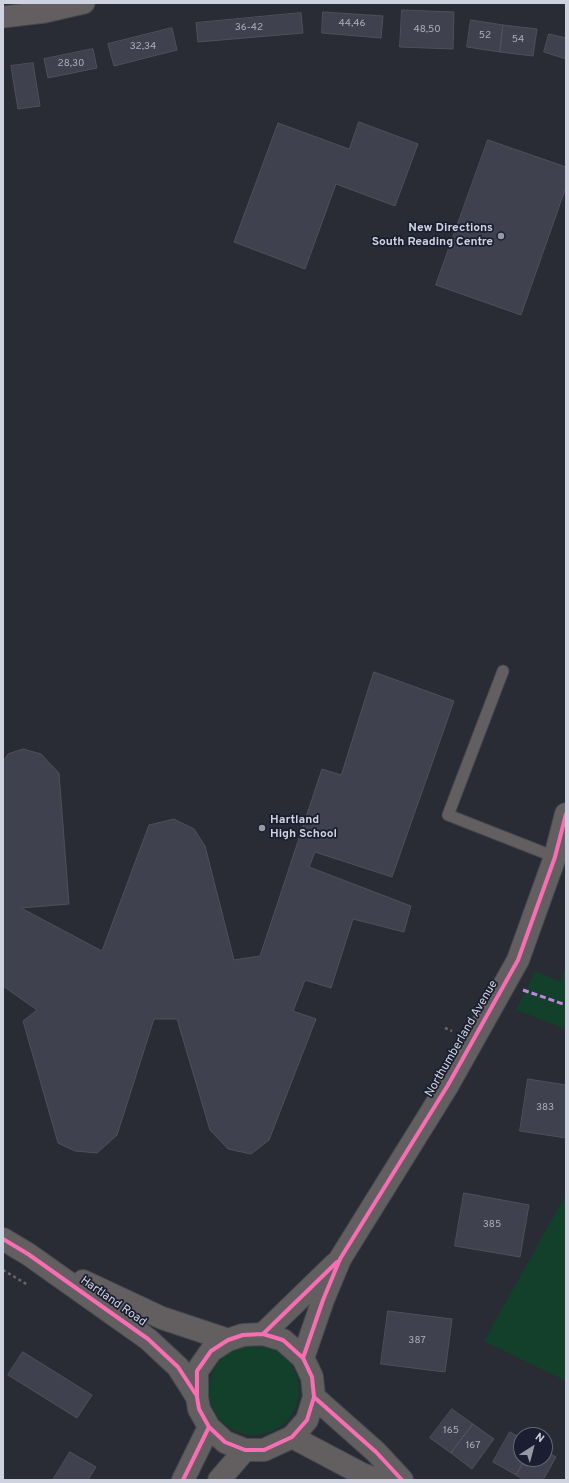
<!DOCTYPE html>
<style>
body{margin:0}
#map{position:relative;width:569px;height:1483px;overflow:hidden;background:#292c35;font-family:Overpass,sans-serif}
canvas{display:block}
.frame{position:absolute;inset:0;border:4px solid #cfd3df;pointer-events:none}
.north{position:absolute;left:513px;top:1427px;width:40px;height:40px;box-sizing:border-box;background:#1a1e30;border:1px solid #626676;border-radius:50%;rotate:36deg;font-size:11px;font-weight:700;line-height:16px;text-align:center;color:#cfd3df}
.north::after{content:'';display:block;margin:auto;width:14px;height:18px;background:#9599a4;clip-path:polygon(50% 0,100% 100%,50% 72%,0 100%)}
</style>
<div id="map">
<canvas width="569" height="1483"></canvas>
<div class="frame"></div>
<div class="north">N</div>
</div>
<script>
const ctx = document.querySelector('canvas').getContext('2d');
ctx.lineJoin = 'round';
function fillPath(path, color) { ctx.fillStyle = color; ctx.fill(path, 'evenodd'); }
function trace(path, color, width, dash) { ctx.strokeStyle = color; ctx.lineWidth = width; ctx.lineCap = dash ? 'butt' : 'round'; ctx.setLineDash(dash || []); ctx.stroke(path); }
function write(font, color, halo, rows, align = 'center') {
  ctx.font = font + ' Overpass,sans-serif'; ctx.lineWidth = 3.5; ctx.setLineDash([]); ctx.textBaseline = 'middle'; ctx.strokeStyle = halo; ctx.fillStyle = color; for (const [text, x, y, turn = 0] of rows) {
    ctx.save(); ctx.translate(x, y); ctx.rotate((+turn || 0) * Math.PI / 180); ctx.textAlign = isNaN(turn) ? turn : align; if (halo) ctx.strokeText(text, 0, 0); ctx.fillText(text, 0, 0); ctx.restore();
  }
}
fillPath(new Path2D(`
 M566,963V1029L516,1010L535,971L560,982Z
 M566,1194V1381L484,1341Z
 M209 1390a45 45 0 1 1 90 0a45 45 0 1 1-90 0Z`), '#12402a');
const building = new Path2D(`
 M402,10L454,12L453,49L400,47Z
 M323,12L383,16L381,38L322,33Z
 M301,13L303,33L198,42L196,23Z
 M471,20L503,25L500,52L467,47Z
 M503,25L537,29L533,56L500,52Z
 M172,28L177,50L114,66L108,44Z
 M549,34L566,38V59L544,52Z
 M93,49L97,68L48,78L44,59Z
 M33,63L40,106L18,109L11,66Z
 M359,122L418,144L395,206L336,184L305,269L234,242L278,123L349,149Z
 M488,140L566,167V187L521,315L436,285Z
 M374,672L454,701L392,877L315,852L309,867L411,906L404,932L353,919L331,988L305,980L293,1011L316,1019L269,1140L251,1154L228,1149L210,1130L177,1019H154L117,1135L97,1153L75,1151L58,1143L23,1021L37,1010L3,986V762L8,754L23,749L41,754L59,773L69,904L21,908L102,951L149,825L174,819L194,829L205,846L234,960L260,956L322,769L341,775Z
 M528,1079L566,1085V1138L520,1131Z
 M464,1193L529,1205L520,1257L455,1246Z
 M388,1311L452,1319L445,1372L381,1364Z
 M23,1352L92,1395L77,1418L8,1375Z
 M452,1409L473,1424L451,1453L430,1438Z
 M473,1424L494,1439L472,1469L451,1453Z
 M510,1432L521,1438V1459H525L516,1475L493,1462Z
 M545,1451L556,1457L543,1480H524L516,1475L525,1459H545Z
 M70,1452L96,1467L88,1480H53Z`);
fillPath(building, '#40414e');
trace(building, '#4f5058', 1);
const service = new Path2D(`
 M503,671L448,815L555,857`);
const minor = new Path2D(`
 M3,17L45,12L84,3`);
const tertiary = new Path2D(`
 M3,1239L28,1254L148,1339L178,1367L197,1397
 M83,1281L162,1318L228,1340
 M263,1334L283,1340L303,1358L312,1377L314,1397L307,1420L292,1437L264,1450H245L225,1442L209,1427L199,1409L197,1397V1371L211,1351L228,1340L243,1335Z
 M263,1334L335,1264
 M303,1358L323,1300L340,1259L448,1085L518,960L555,857L566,814
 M314,1397L376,1452L402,1480
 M292,1437L362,1474L379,1480
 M183,1480L209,1427
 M219,1480L245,1450`);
trace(service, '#44484f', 13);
trace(minor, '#44484f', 23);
trace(tertiary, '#44484f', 24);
trace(new Path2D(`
 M445,1028L452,1031
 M3,1270L28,1285`), '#67666a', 2.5, [3, 3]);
trace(service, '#635f61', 11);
trace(minor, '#635f61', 21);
trace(tertiary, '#635f61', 22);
trace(new Path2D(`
 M523,990L566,1005`), '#c483df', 3, [6, 3]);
trace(new Path2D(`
 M3,1239L28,1254L148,1339L178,1367L197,1396
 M263,1334L283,1340L303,1358L312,1377L314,1397L307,1420L292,1437L264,1450H245L225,1442L209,1427L199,1409L197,1397V1371L211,1351L228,1340L243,1335Z
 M263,1334L337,1262
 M303,1358L323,1300L340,1259L448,1085L518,960L555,857L566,814
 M314,1397L376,1452L402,1480
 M183,1480L209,1427`), '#f96db3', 4);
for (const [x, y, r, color] of [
 [501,236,4,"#9599a4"],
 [262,828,4,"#9599a4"]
]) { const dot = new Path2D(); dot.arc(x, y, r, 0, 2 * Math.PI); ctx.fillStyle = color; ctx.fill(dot); trace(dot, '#1a1e30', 1.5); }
write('10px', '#abaebb', null, [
 ["44,46",352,24],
 ["36-42",249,28],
 ["48,50",427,30],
 ["52",485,36],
 ["54",518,40],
 ["32,34",143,47],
 ["28,30",71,64],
 ["383",545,1108],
 ["385",492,1225],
 ["387",417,1341],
 ["165",451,1431],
 ["167",473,1446]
]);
write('bold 12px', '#cfd3df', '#1a1e30', [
 ["New Directions",493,229],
 ["South Reading Centre",493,243],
 ["Hartland",270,821,"left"],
 ["High School",270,835,"left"]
], 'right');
write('12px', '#cfd3df', '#1a1e30', [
 ["Northumberland Avenue",462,1039,-60],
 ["Hartland Road",113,1302,35]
]);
</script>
